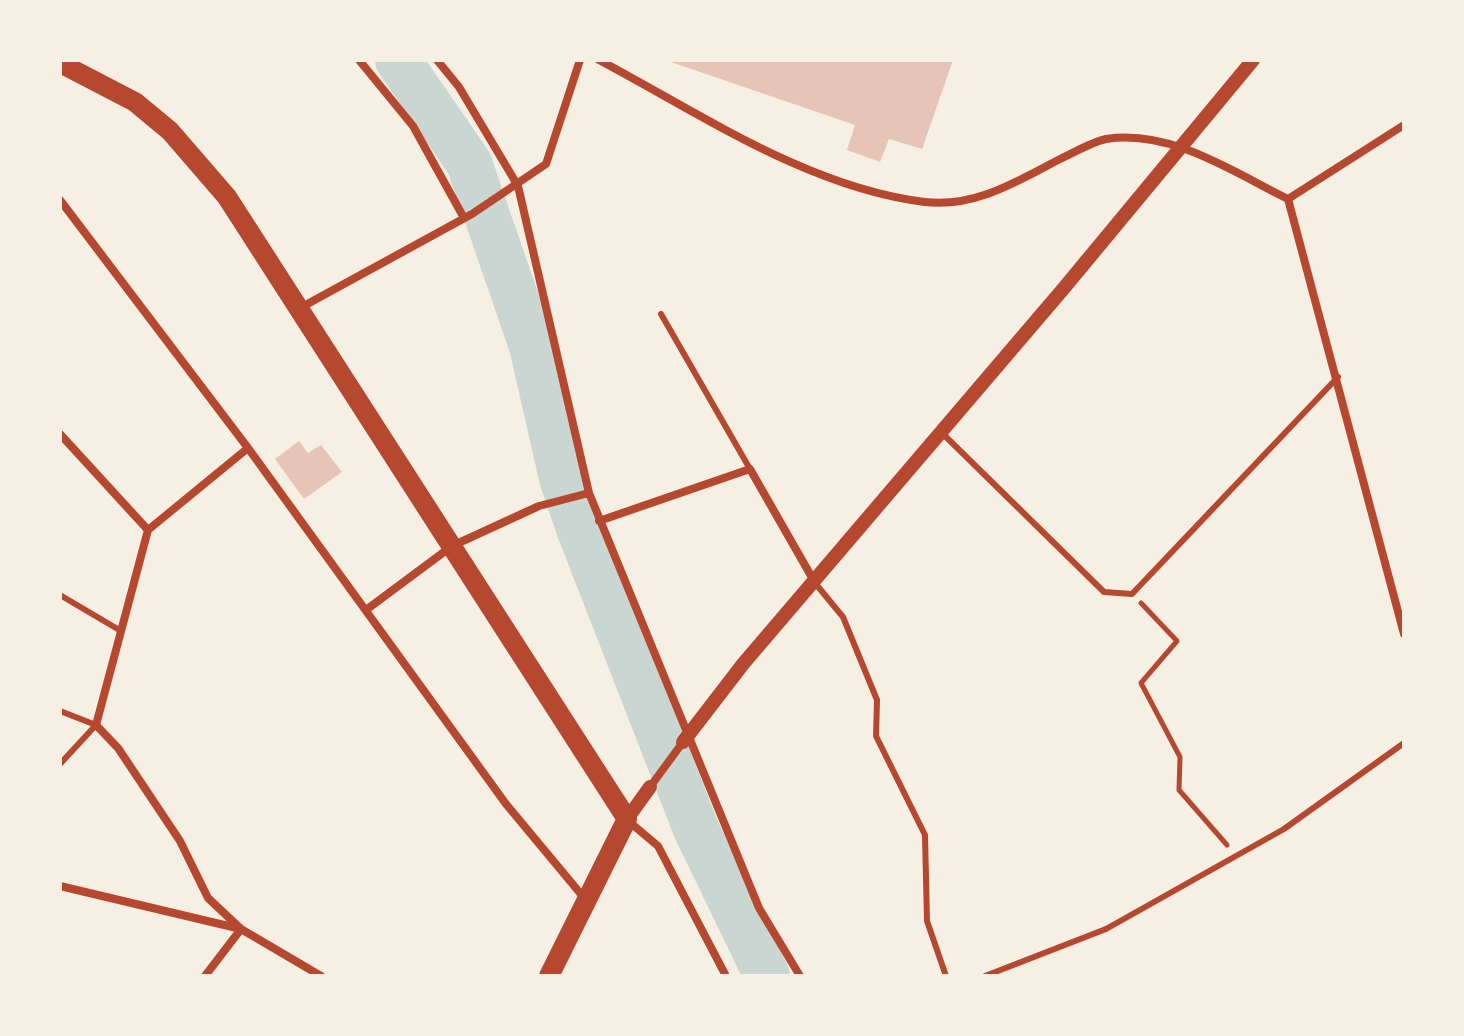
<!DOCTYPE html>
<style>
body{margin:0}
#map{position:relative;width:1464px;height:1036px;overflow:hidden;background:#f6efe4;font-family:Commissioner,sans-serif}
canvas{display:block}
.frame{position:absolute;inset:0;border:62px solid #f6efe4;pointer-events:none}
</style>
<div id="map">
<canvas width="1464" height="1036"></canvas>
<div class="frame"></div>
</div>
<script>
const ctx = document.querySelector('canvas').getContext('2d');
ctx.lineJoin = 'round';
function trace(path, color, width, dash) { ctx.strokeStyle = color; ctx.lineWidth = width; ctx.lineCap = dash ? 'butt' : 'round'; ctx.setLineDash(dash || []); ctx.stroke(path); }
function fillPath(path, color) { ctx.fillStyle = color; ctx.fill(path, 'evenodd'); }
trace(new Path2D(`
 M398,60L469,163L532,346L562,478L580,531L696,829L767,976`), '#c9d6d2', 46);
fillPath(new Path2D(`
 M665,60H953L922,149L889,139L880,162L847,150L855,125Z
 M299,441L308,453L321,445L342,472L304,499L275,459Z`), '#e6c5b7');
trace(new Path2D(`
 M1141,603L1177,641L1141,683L1180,757L1179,790L1227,845`), '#b5482f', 5);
trace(new Path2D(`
 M661,314L750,469
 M942,433L1104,592L1132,594L1338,377
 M815,583L843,617L877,700L876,736L925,835L927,921L946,976
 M60,595L121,631
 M60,711L96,725L60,764
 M985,976L1106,929L1284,829L1404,743`), '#b5482f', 6);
trace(new Path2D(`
 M359,60L413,126L464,218
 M437,60L459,87L518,186L589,493L759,908L800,976
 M599,60C701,114 809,188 925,202C976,208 1019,180 1062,158C1075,152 1092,142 1106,139C1171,129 1233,172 1288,199L1404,634
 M1288,199L1404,125
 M60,200L248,448L506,804L585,899
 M300,308L472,214L546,164L580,60
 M60,434L148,530
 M599,521L750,469L814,581
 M366,610L452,546L539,506L589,493
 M650,787L683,742
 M627,820L658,846L726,976
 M60,886L241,929L321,976
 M205,976L241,929L208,898L180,841L118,748L96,725L148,530L248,448`), '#b5482f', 8);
trace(new Path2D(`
 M683,742L743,664L1064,288L1253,60
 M627,819L650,787`), '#b5482f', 14);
trace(new Path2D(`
 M60,63L135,102L170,131L227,197L627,819L549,976`), '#b5482f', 20);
</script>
